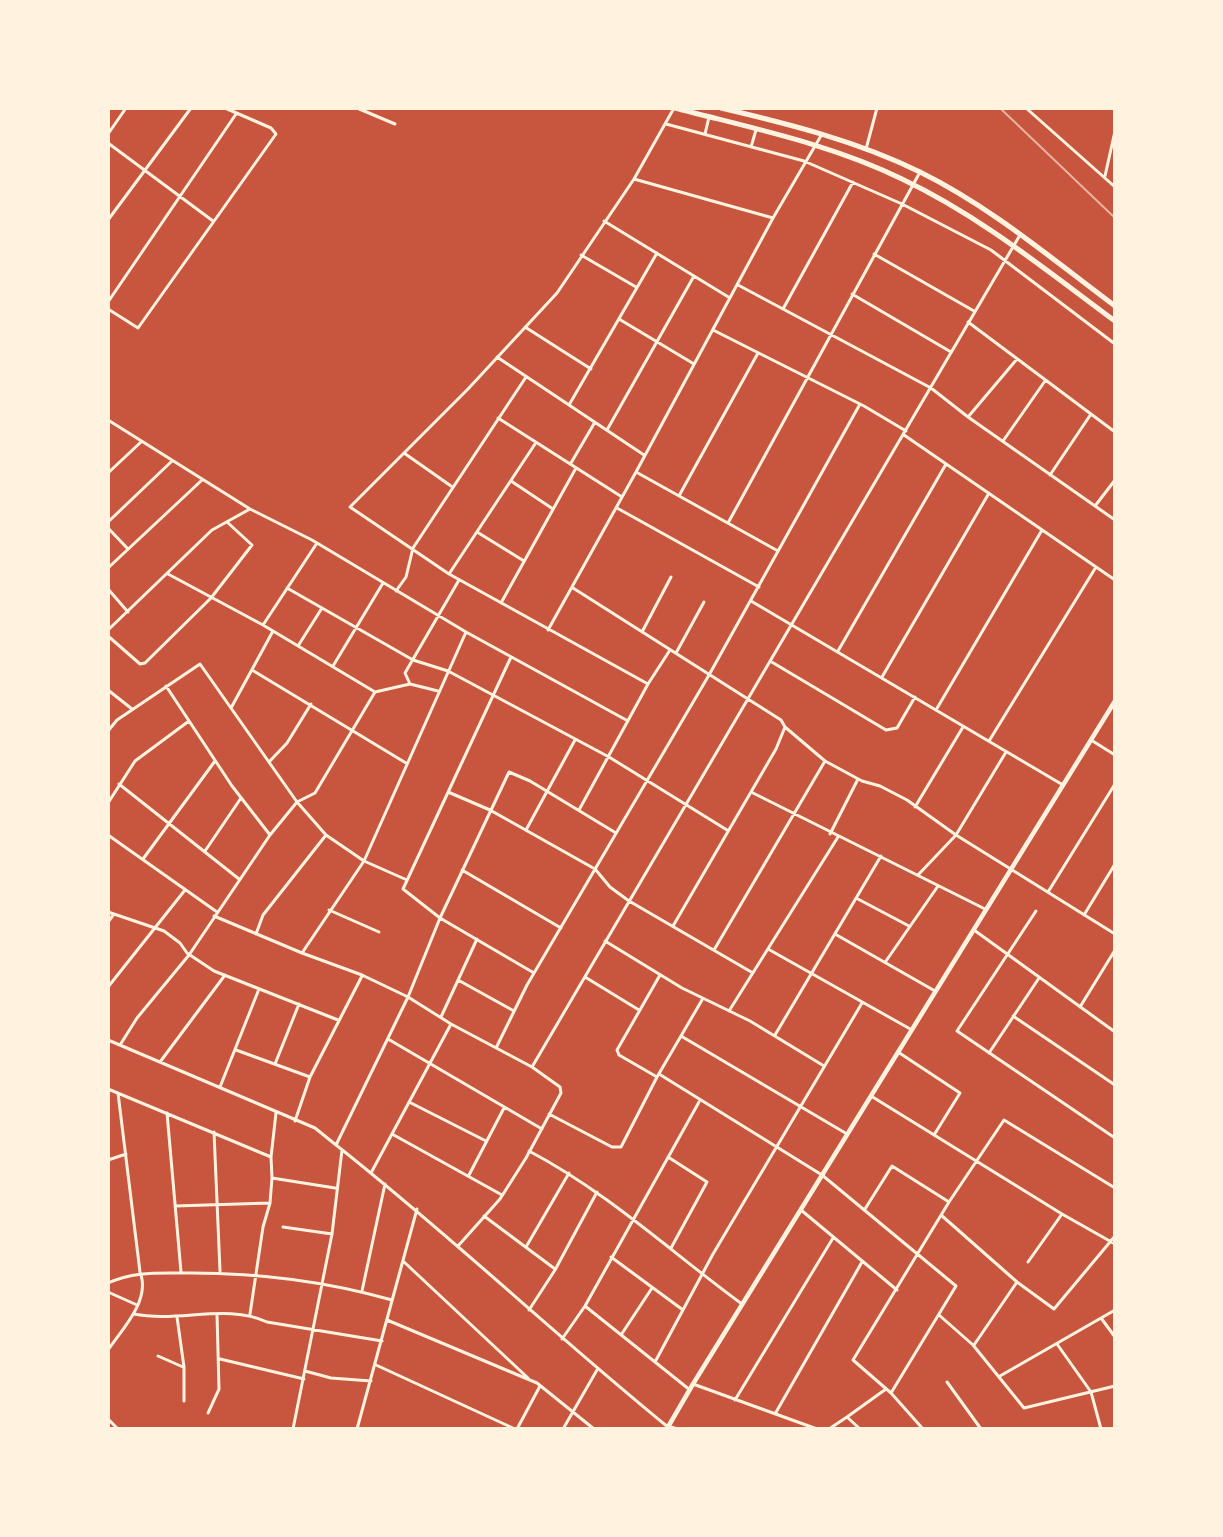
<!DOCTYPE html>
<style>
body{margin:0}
#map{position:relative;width:1223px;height:1537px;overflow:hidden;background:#c8553d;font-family:Figtree,sans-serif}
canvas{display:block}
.frame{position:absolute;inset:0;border:110px solid #fff3e0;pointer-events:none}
</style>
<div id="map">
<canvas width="1223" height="1537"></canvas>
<div class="frame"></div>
</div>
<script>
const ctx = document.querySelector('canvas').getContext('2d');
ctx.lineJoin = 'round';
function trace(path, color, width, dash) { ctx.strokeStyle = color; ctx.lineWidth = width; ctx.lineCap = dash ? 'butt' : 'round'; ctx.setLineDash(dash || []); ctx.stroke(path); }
trace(new Path2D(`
 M357,108L395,124
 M1026,108L1115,187
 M666,124L804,161L902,204L991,250L1115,344
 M108,134L126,108
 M705,134L709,117
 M108,143L213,221
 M751,147L756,130
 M866,149L877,108
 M1105,176L1115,131
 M634,179L773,218
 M108,220L191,108
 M604,221L730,298
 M874,254L974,311
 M581,255L636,287
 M738,285L931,388L968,417L1115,520
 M852,294L951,352
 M108,302L236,114
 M108,309L138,328L276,134L271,128L225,108
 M783,309L853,182
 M619,319L694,364
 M968,322L1115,432
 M525,327L591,369
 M713,330L864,406L906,431
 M497,357L644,455
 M569,405L657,253
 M968,417L1017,359
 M498,418L622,497
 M108,420L250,509L312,540L466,632L364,861L302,953L362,975L408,997L336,1145C450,1235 555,1335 668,1427L667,1429
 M607,430L694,276
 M904,435L1115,580
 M1003,441L1045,381
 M404,453L451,486
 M571,463L595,422
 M108,473L141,442
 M1050,475L1091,414
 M511,481L553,509
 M680,494L758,353
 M1095,506L1115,480
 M617,508L759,587
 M108,522L172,461
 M728,523L920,172
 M108,528L128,549
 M477,532L524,561
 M778,551L636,472L773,218L822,134
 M108,568L202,480
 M168,574L263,625L375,692
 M449,574L535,444
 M287,588L413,660L448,671L609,757L727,830
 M573,588L781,720L785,727L776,749L673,926
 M108,589L128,612
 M396,591L406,577L413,548L526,377
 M751,601L1063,785
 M501,603L576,468
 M263,625L317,543
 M108,630L212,530L250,509
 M548,630L636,472
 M466,632L628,721
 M642,632L671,577
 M108,636L140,664L145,663L211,598L252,545L227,522
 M298,646L322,608
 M838,651L946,464
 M676,653L704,602
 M511,657L403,889L440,918L534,973
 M770,661L886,730L897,728L915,697
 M333,666L383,583
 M252,670L406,763
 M882,677L989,493
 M410,684L438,691
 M648,684L449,574L350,507L468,389L557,293L634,179L674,108
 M166,686L232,786L270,835
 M108,690L132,709
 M231,708L273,631
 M936,710L1042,530
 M785,727L825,761L862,781L880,786L907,800L956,835L1115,934
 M108,731L117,720L200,664L297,802L326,835L364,861L407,880
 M1091,740L1115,755
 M989,741L1096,567
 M269,762L287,743L311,704
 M119,784L239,879
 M448,792L490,810L595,869L610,887L629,901L753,973
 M751,792L985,909
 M108,803L135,761L189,721
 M915,807L963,727
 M579,810L648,684L670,650
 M526,830L575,740
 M830,834L858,779
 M108,835L217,912
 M205,851L241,798
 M143,859L215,761
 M462,870L561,928
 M918,875L956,835L1006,752
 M1048,892L1115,784
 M856,898L909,926
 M329,910L379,932
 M1036,911L957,1031L1115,1138
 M108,912L164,931L180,943L187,953L214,971L338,1020
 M1084,915L1115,864
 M214,916L302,953
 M108,922L114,914
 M974,930L1115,1032
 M256,934L263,915L326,835
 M835,934L935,991
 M605,941L682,988L750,1021L824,1066
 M768,949L912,1030
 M714,950L825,761
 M886,961L938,886
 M585,977L639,1010
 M458,980L514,1011
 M108,987L185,890
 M1080,1007L1115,950
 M729,1011L838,837
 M1013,1016L1115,1085
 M441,1017L477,939
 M775,1035L881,856
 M681,1036L847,1134
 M388,1039L542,1129
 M108,1040L315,1128L336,1145
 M120,1045L137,1018L189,955L270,835L297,802L315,793L375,692L410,684L405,673L459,580
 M496,1048L527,985L709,675L860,404
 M236,1050L310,1077
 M898,1052L960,1093L934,1135
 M989,1053L1039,978
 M160,1062L225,975
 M275,1064L299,1004
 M532,1067L1020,235
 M659,1074L822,1175L956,1286L891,1393
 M657,1077L619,1055L617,1050L660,975
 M220,1087L259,989
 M108,1089L271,1157
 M871,1096L1062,1214L1115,1244
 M409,1102L486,1141
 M167,1113L181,1272
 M276,1113L271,1157L272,1178L335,1188
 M549,1114L612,1147H621L657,1077L702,1000
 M295,1121L310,1077L362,976
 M214,1132L220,1271
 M392,1134L502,1195
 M529,1151C607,1192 671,1252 742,1304
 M668,1157L707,1182L671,1248
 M108,1160L126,1154
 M371,1173L451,1024
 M469,1175L504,1108
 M175,1206L270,1203
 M865,1209L892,1166L949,1202
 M801,1210L897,1290
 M941,1215L1017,1282L1054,1309L1115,1236
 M484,1216L555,1269
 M283,1227L332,1234
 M458,1246L500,1199L526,1158L561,1093L560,1087L532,1067L451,1024L408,997L440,918L509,772L530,781L616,833
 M526,1247L569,1173
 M611,1257L683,1310
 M403,1261L528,1378
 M1028,1262L1062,1214
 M108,1283C132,1272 154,1273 180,1273C252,1272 322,1280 392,1300
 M362,1291L385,1184
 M108,1292L137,1305
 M585,1306L690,1390
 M529,1310L555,1270L597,1192
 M134,1314C178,1323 228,1303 267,1322L382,1341
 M250,1314L263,1227L270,1203L272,1178
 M939,1315L973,1345L1024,1408L1115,1386
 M177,1317L184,1367V1401
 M1101,1318L1115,1337
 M387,1320L537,1383L594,1429
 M621,1335L652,1288
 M562,1339L585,1306L699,1102
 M1057,1344L1091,1392L1101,1429
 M974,1345L1017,1282
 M108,1350C123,1328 151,1300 140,1272L118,1093
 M158,1356L183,1367
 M220,1359L304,1379
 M655,1362L713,1254L862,1003
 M376,1365L515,1429
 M305,1371L331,1378L371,1381
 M1000,1376L1115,1310
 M947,1382L981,1429
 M693,1384L817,1429
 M735,1400L833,1238
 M208,1413L219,1389L217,1314
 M775,1414L862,1262
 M847,1417L886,1389
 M108,1419L118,1429
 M293,1429L332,1234L342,1150
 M357,1429L417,1209
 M517,1429L540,1386
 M563,1429L597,1370
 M829,1429L847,1417L860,1429
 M923,1429L891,1393L853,1360L949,1202L1004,1120L1115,1188`), '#fff3e0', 3);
trace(new Path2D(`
 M675,1429L668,1427L693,1384L1115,701`), '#fff3e0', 4.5);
trace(new Path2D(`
 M675,108C751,128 831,144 902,179C980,216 1046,270 1115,321
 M721,108C789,124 857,141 920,172C991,207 1052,259 1115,306`), '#fff3e0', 5);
trace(new Path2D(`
 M1000,108L1115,218`), '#e9b49f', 2);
</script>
